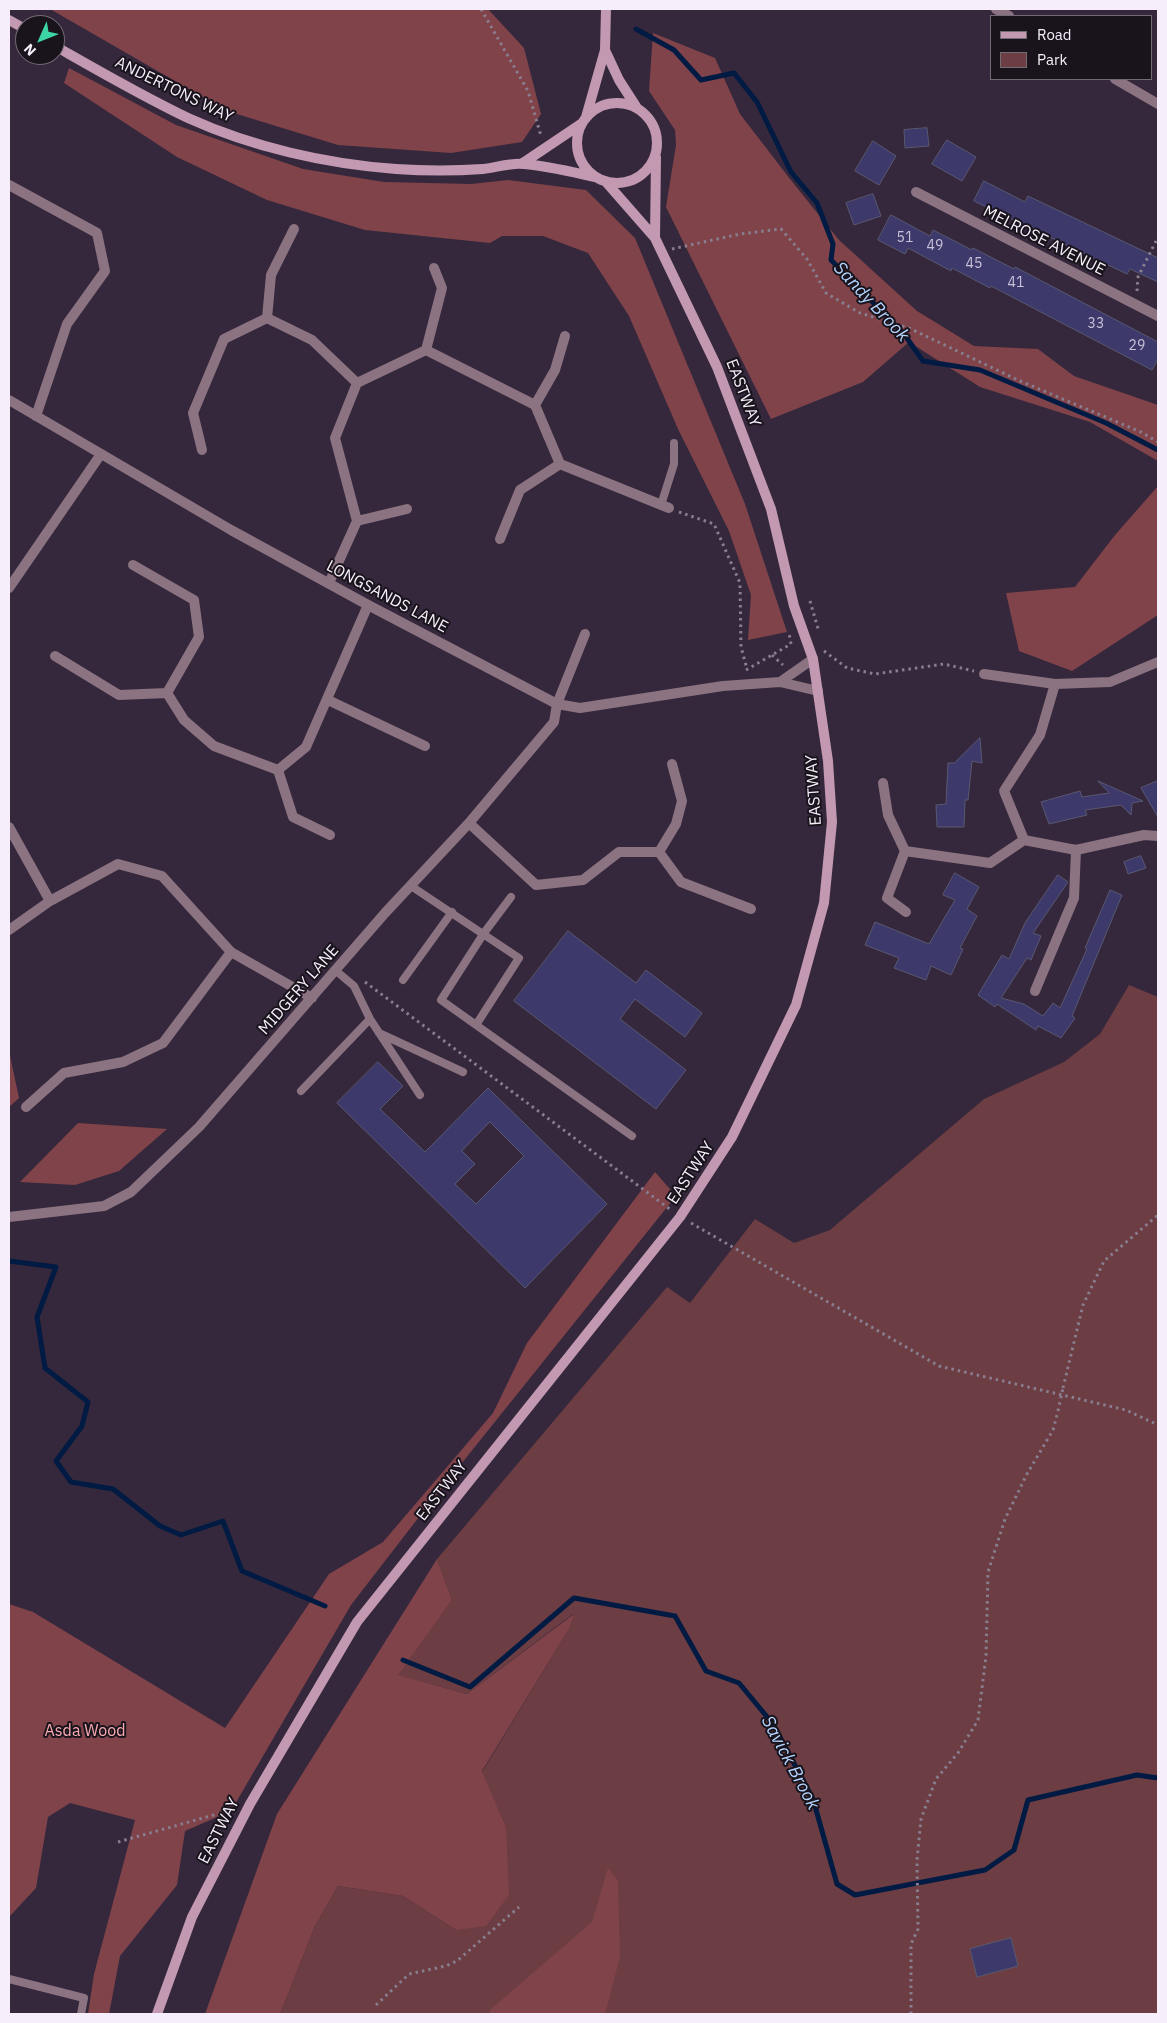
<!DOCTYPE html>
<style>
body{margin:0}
#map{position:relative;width:1167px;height:2023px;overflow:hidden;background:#35283c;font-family:"IBM Plex Sans",sans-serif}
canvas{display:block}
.frame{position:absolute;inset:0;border:10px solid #f7eefb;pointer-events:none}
.legend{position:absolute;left:990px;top:15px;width:162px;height:65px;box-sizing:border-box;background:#19131c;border:1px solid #726b75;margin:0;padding:6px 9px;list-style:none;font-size:15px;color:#f7eefb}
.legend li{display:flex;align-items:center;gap:10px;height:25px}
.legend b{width:25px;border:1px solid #726b75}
.north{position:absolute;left:15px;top:15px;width:50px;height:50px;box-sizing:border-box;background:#19131c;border:1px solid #726b75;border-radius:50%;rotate:226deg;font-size:14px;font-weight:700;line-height:20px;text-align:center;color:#f7eefb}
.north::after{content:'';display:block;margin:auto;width:18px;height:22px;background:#3cd4a4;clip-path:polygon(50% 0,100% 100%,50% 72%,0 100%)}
</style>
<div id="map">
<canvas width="1167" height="2023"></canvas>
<div class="frame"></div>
<ul class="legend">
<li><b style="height:6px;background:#c299b0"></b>Road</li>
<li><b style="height:14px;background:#6c3d42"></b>Park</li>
</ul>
<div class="north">N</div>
</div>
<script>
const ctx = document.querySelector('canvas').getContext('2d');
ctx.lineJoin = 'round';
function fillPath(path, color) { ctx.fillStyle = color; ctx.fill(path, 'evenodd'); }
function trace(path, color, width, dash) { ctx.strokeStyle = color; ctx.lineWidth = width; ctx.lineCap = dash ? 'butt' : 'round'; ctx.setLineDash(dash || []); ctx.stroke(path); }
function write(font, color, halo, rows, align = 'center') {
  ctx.font = font + ' "IBM Plex Sans",sans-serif'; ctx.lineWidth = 4; ctx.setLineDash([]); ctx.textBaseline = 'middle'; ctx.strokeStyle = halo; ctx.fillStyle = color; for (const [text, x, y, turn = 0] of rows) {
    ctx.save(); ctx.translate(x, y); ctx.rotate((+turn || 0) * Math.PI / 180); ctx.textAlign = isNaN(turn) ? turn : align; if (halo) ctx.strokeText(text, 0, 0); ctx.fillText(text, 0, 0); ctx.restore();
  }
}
fillPath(new Path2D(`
 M1129,985L1158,997V2014H280L315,1926L338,1886L403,1896L456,1930L506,1827L482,1772L569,1629L573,1614L467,1694L397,1675L452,1600L437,1559L667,1287L690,1303L755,1219L794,1243L830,1230L984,1099L1064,1062L1100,1034Z`), '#6c3d42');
fillPath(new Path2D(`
 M50,9H488L524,48L541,114L522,142L451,153L338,145L227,111Z
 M653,33L715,58L740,114L790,179L839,240L917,311L974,346L1038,349L1074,376L1158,405V461L1090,422L980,387L909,342L863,382L771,419L666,207L676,145L675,130L649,91Z
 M69,68L176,125L303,169L384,182L471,184L508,180L586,190L635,238L745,504L787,632L748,640L751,595L729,531L678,429L629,316L588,253L543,236H502L490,243L365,230L267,200L177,157L64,83Z
 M1158,486V615L1072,671L1019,651L1006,593L1075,587L1115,535Z
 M9,1051L19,1098L9,1107Z
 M78,1123L167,1129L119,1171L75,1185L20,1182Z
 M655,1172L676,1196L429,1504L351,1605L231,1811L185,1831L177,1885L120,1956L109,2014H88L94,1974L135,1820L70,1803L48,1817L36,1888L9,1917V1604L33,1612L225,1728L329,1574L383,1542L493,1413L527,1343Z
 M437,1559L452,1600L398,1675L467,1694L574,1614L569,1629L482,1771L506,1827L509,1895L486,1926L456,1930L403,1896L338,1886L315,1926L280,2014H205L277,1814Z
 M608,1868L618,1881L620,1957L605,2014H489L491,2009L592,1922Z`), '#80434a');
trace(new Path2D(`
 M636,29L674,50L701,80L734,73L757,102L791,172L817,203L833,244L831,260L904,334L923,361L980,370L1106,423L1158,450
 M9,1261L56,1267L37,1317L45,1368L88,1402L82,1426L56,1461L71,1482L113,1489L160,1526L181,1535L223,1521L242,1571L325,1606
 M403,1660L470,1687L574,1598L675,1616L706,1671L739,1683L773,1724L813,1799L837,1884L855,1895L985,1870L1014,1850L1028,1800L1137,1775L1158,1778`), '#001b43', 5);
const building = new Path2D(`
 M927,128L929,146L905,148L904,130Z
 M947,140L976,157L962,181L932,164Z
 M873,141L896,156L879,185L855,171Z
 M984,181L1025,202L1028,196L1158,258V282L1130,269L1127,274L974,201Z
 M873,194L881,216L854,225L846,203Z
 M891,215L930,236L933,230L972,250L973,248L1014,269L1015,267L1158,342V359L1152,370L991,286L990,288L952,268L951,271L908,248L905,254L878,240Z
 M980,738L982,763L972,761L968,800H965L964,827H937L936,805L946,804L948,763H954Z
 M1098,781L1143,801L1132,803L1131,815L1121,805L1085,810L1087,815L1049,824L1041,802L1080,791L1082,797L1109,793Z
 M1158,781V817L1141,788Z
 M1141,856L1146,868L1128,874L1124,862Z
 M955,873L979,887L967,909L977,916L960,948L963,949L951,975L931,966L926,980L894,968L899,958L865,945L875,922L929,944L955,900L943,895Z
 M1058,875L1068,882L1033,933L1041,936L1031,960L1027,958L1001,998L1024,1004L1043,1016L1053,1003L1060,1008L1087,949L1085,948L1110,890L1122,895L1072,1016L1075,1018L1061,1038L1038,1026L1036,1030L997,1004L995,1007L978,995L1002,955L1009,959L1025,923Z
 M568,931L636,983L646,970L702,1013L685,1037L635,999L620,1019L686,1070L656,1109L514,1001Z
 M378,1062L403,1086L380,1109L425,1152L488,1088L607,1204L525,1288L337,1103ZM490,1122L524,1156L476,1204L455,1184L475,1164L462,1151Z
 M1011,1938L1018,1966L977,1977L970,1949Z`);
fillPath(building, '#3d396b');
trace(building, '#595871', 1);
trace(new Path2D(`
 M481,9L528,91L541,136
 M672,249L740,234L781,229L807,259L826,293L860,313L909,328L1020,381L1141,432L1158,442
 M1137,291L1138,277L1158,237
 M679,512L714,524L740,583L741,647L747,669
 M810,601L819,632
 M824,651L847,668L875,674L944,664L974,671
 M772,655L783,665
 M746,670L791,644L789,633
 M365,982L671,1210
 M691,1223L939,1366L1126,1410L1158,1425
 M1063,1388L1083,1305L1104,1261L1158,1215
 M118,1842L235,1809
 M376,2005L409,1974L446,1966L457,1961L519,1907
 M911,2014V1944L918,1929L917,1860L921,1819L936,1779L958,1753L978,1720L986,1656L988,1572L1005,1519L1027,1474L1053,1430L1058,1411`), '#897e8f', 3, [2.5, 4]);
trace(new Path2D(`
 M661,505L674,464V443
 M411,886L519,958L476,1025
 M511,897L484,933L441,1000L632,1136
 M335,970L354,986L370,1019L420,1095
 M403,980L452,912
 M379,1033L463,1072
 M301,1091L370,1019
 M9,1979L84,1998L81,2014`), '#8c7381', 8);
trace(new Path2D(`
 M996,9L1009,16
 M1115,79L1158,104
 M9,185L97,233L105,271L67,324L36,416
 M916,192L1158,316
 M267,318L271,275L294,229
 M426,350L442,288L434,268
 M535,405L555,370L565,336
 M202,450L193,413L224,339L267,318L312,340L357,383
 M357,521L407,509
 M500,539L520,490L560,464
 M133,565L194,600L199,637L167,693
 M329,583L357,521L335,438L357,383L426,350L535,405L560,464L669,508
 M9,588L101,454
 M55,656L119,695L167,693
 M984,674L1055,684L1110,682L1158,662
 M1055,684L1040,735L1004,791L1024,840L1076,850L1144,835L1158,836
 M167,693L184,720L214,746L278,770L306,747L368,605
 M328,700L425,746
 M278,770L293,817L330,835
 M883,783L888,815L905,851L990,863L1024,840
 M469,823L536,885L583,880L619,852H659L681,882L751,909
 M9,827L50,901
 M905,851L887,898L906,912
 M659,852L676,824L682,801L672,764
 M9,930L50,901L118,864L162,876L231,952L312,998
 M1035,991L1074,898L1076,850
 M26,1107L64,1073L123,1062L163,1043L231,952
 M9,1217L104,1206L131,1192L199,1127L385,913L469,823L554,722L557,704L585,634`), '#8c7381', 10);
trace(new Path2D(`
 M9,400L231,530L368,605L557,704L580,708L723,686L780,682L818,691
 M780,682L813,659`), '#8c7381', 10);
trace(new Path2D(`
 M9,20L25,29
 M55,46C99,71 142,96 188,118C252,147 326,164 396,169C425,171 454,171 483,169C496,168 511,162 524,164C548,166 572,172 595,177
 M605,50L619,80L637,108
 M577 143a40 40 0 1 1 80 0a40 40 0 1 1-80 0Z
 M586,117L605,50L606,9
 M523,163L581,124
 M655,238L656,157
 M157,2014L192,1917L250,1804L357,1622L680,1217L732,1137L796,1005L824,903L832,822L828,761L813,659L794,606L771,509L717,367L655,238L606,182`), '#c299b0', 10);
trace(new Path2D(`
 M1058,1411L1063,1388`), '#897e8f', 3, [2.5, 4]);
write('14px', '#c8c1d7', null, [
 ["51",905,238],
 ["49",935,246],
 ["45",974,264],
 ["41",1016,283],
 ["33",1096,324],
 ["29",1137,346]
]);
write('16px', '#f7eefb', '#19131c', [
 ["ANDERTONS WAY",174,90,26],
 ["MELROSE AVENUE",1044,241,27],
 ["EASTWAY",743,393,69],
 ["LONGSANDS LANE",387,597,28],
 ["EASTWAY",814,790,-94],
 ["MIDGERY LANE",299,990,-49],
 ["EASTWAY",691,1173,-57],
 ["EASTWAY",442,1491,-52],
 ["EASTWAY",219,1831,-63]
]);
write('16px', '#f8abb1', '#19131c', [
 ["Asda Wood",85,1731]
]);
write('italic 18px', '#b4d4fe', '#19131c', [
 ["Sandy Brook",871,302,47],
 ["Savick Brook",790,1763,62]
]);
</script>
